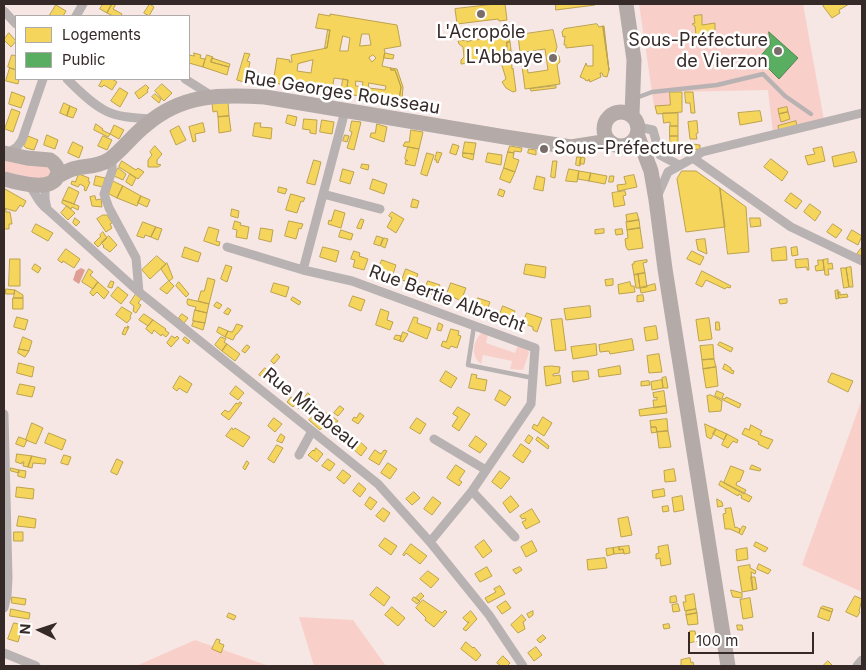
<!DOCTYPE html>
<meta charset="utf-8">
<style>
body{margin:0}
#map{position:relative;width:866px;height:670px;overflow:hidden;background:#f6e7e4;font-family:Inter,sans-serif}
canvas{display:block}
.frame{position:absolute;inset:0;border:5px solid #352a28;pointer-events:none}
.legend{position:absolute;left:15px;top:15px;width:175px;height:65px;box-sizing:border-box;background:#fff;border:1px solid #aeaaa9;margin:0;padding:6px 9px;list-style:none;font-size:15px;color:#352a28}
.legend li{display:flex;align-items:center;gap:10px;height:25px}
.legend b{width:25px;border:1px solid #aeaaa9}
.north{position:absolute;left:15px;top:605px;width:50px;height:50px;-webkit-text-stroke:4px #fff;paint-order:stroke;rotate:274deg;font-size:14px;font-weight:700;line-height:20px;text-align:center;color:#352a28}
.north::after{content:'';display:block;margin:auto;width:18px;height:22px;background:#352a28;clip-path:polygon(50% 0,100% 100%,50% 72%,0 100%)}
.scale{position:absolute;left:688px;top:632px;width:126px;height:22px;box-sizing:border-box;border:2px solid #352a28;border-top:0;padding-left:6px;font-size:15px;line-height:18px;white-space:nowrap;color:#352a28;-webkit-text-stroke:4px #fff;paint-order:stroke}
</style>
<div id="map">
<canvas width="866" height="670"></canvas>
<div class="frame"></div>
<ul class="legend">
<li><b style="height:14px;background:#f6d55c"></b>Logements</li>
<li><b style="height:14px;background:#5aae61"></b>Public</li>
</ul>
<div class="north">N</div>
<div class="scale">100 m</div>
</div>
<script>
const ctx = document.querySelector('canvas').getContext('2d');
ctx.lineJoin = 'round';
function fillPath(path, color) { ctx.fillStyle = color; ctx.fill(path, 'evenodd'); }
function trace(path, color, width, dash) { ctx.strokeStyle = color; ctx.lineWidth = width; ctx.lineCap = dash ? 'butt' : 'round'; ctx.setLineDash(dash || []); ctx.stroke(path); }
function write(font, color, halo, rows, align = 'center') {
  ctx.font = font + ' Inter,sans-serif'; ctx.lineWidth = 5; ctx.setLineDash([]); ctx.textBaseline = 'middle'; ctx.strokeStyle = halo; ctx.fillStyle = color; for (const [text, x, y, turn = 0] of rows) {
    ctx.save(); ctx.translate(x, y); ctx.rotate((+turn || 0) * Math.PI / 180); ctx.textAlign = isNaN(turn) ? turn : align; if (halo) ctx.strokeText(text, 0, 0); ctx.fillText(text, 0, 0); ctx.restore();
  }
}
fillPath(new Path2D(`
 M639,4H803L824,120L773,133L768,90L671,92L670,106H654Z
 M4,160L49,165L52,175L43,180L4,172Z
 M481,333L488,334L486,343L515,353L518,345L527,349L529,353L523,370L510,369L512,361L483,355L481,364C470,355 473,343 481,333Z
 M862,399V592L802,565Z
 M299,617L353,620L386,666H314Z
 M195,640L269,666H136Z`), '#f9d0c9');
fillPath(new Path2D(`
 M81,268L85,270L79,284L73,280L76,271Z`), '#de9e94');
const homes = new Path2D(`
 M103,4H112L107,13L100,9Z
 M112,4H116L113,9L122,14L121,16H113L107,13Z
 M150,4L154,7L149,16L144,13Z
 M495,4H505L507,20L499,21L498,19L457,24L455,9Z
 M556,4H595V5L556,10Z
 M826,4H849L839,10L840,13L832,18L823,6Z
 M56,5L66,11L63,16H53L50,15Z
 M319,14L330,16V14L397,25L401,46L384,49L385,52L382,66L391,68V70H395L401,87L399,100L388,98L387,100L346,94L348,80L334,78L332,91L273,83L277,58L290,60L289,62H292L291,55L327,48L330,30L316,28ZM362,34H369L371,45L360,46ZM343,36L350,38L348,51H340ZM373,55L376,58L372,62L369,58ZM313,60L311,73L297,71L298,64ZM356,81L363,82L362,87L356,86ZM369,83L386,86L385,90L369,88Z
 M702,15V25L715,23V32L711,35V42L697,43L695,26L692,24L695,23L694,16Z
 M597,24L599,27L603,26L609,70L607,77L603,76L602,73H600L601,77L590,82L589,79L588,81L585,80V79L580,77L586,63L587,66H593V45L566,48V45H564L565,36L563,37L562,32L564,29Z
 M603,26H604L609,70Z
 M328,30H330L327,48H325Z
 M553,30L557,47L555,53L559,56L560,62L557,65L560,84L525,89L522,66L527,65L528,73L548,70L545,49L525,52L526,60L521,61L518,35Z
 M508,32L510,42H507V51L511,50L512,69L513,68L516,91L513,92L506,88L502,82L506,79L501,62H498L497,59L461,64V60L464,57L463,47L459,44L458,41L467,40V42L477,38V40L487,37V39L492,38V36L500,35V33Z
 M9,33L16,41L11,47L4,40Z
 M507,42H510L511,50L507,51Z
 M194,53L201,55L200,58L205,59L203,67L189,63V55L194,56Z
 M245,53L250,54L247,61L250,62L247,77H249L247,83L237,80Z
 M385,53L394,55L393,59L384,58Z
 M12,55L16,56V70L8,67Z
 M207,55L213,57L211,62L229,67L227,75L203,67Z
 M212,58L230,64L229,67L211,62Z
 M526,60L527,65L522,66L521,61Z
 M10,68L16,70V79H19L18,84L6,81Z
 M391,68L397,69L403,87L402,100H399L401,87L395,70H391Z
 M103,79H112L117,82L112,90L104,85L102,87L99,86Z
 M343,79L348,80L346,94L341,93Z
 M162,84L172,93L164,101L155,91Z
 M146,85L149,88L147,90L148,92L139,99L135,93Z
 M556,86V88L531,91L530,89Z
 M120,88L128,93L120,107L111,101Z
 M12,92L25,97L21,108L9,104Z
 M670,92H682V112L657,114L655,106L670,105Z
 M685,92H693L695,113H691L690,103H686Z
 M155,94L161,99L159,103L152,97Z
 M228,102L229,116L218,117L217,111L213,112L212,103Z
 M64,103L70,106L67,116L60,113Z
 M70,106L77,109L73,118L67,116Z
 M787,107L788,112L779,114L778,109Z
 M12,109L20,112L13,132L5,129Z
 M760,111L762,121L740,125L738,113Z
 M788,112L790,119L781,122L779,114Z
 M663,113H678V126H670V122L664,123Z
 M288,115L297,117L295,126L286,123Z
 M229,116L231,131L219,133L218,117Z
 M304,119L317,120L316,134L310,133V130L303,129Z
 M322,120L334,122L332,134L320,132Z
 M352,121L361,122L354,150L347,148L352,132L350,131Z
 M697,121L698,133L696,134L697,139H690L688,122Z
 M796,121L797,127L779,131L778,126Z
 M203,123L205,132L195,134L196,141L193,142L189,127Z
 M255,123H261L260,127L272,128L271,139L253,136Z
 M96,124L103,129L102,130L110,134L114,125L124,130L119,139L110,134L108,137L94,130Z
 M377,124L387,127L384,142L370,137L371,133H375Z
 M179,126L186,140L176,145L170,131Z
 M670,126H678V136H670Z
 M411,130L423,132L419,149L403,146L405,142H409Z
 M47,135L58,140L55,149L44,145Z
 M345,135L349,136L347,142L343,141Z
 M28,136L38,140L34,150L26,148L24,146Z
 M103,136L112,140L107,150L98,146Z
 M670,136H678V152L671,153Z
 M73,142L83,147L79,158L68,153Z
 M465,142L476,143L474,154L463,153Z
 M453,144L459,146L456,155L450,153Z
 M692,144L700,145V149L693,150Z
 M155,146L162,154L157,160V164L161,165L158,167H148V160L152,155L150,152Z
 M510,146L522,148L521,152L514,151V153L508,152Z
 M408,147L419,149L415,166L405,164L406,160L408,161L405,159Z
 M822,147L825,161L808,165L805,156L815,154L813,149Z
 M529,149L536,150V155L528,153Z
 M437,152L442,153L438,163L436,162L437,160H435Z
 M508,152L514,153L513,158L519,160L515,172L504,168Z
 M854,152L857,162L834,167L832,157Z
 M427,153L434,155L427,176L421,174Z
 M463,153L474,154L473,160L463,157Z
 M488,153L502,155L501,165L486,162Z
 M577,157H581L580,166L576,165Z
 M581,157L585,158L584,164H580Z
 M771,159L788,172L782,181L764,167Z
 M314,160L321,162L315,185L307,183Z
 M122,161L136,170L138,168L144,172L138,179L119,167Z
 M553,161H557L555,178L551,177Z
 M362,164L369,165L368,170L361,168Z
 M118,168L126,174L123,180L114,176Z
 M504,168L515,172L510,183L500,179Z
 M343,169L354,172L350,184L340,181Z
 M569,169L579,171L577,182L566,181Z
 M579,171L591,173L589,181L578,179Z
 M682,171H696L720,188L725,227L686,232L677,179Z
 M591,173L607,176L605,184L589,181Z
 M79,174L89,178L88,181L90,182L86,191L84,190L85,187L80,184L78,187L71,184L72,181L75,182Z
 M130,174L136,178L132,186L126,182Z
 M634,175L637,187L618,191L617,185L626,184L624,177Z
 M96,176L105,178L103,187L94,185Z
 M537,176L545,178L543,191L534,189Z
 M610,176H614L613,182H609Z
 M373,179L387,184L384,194L370,189Z
 M113,181L123,186L117,198L109,194Z
 M123,186L141,196L137,206L117,198Z
 M69,187L79,192L74,204L63,200Z
 M279,187L287,189L285,194L278,192Z
 M720,188L746,207L749,252L728,254Z
 M5,189L26,201L23,207L20,205L16,211H14L4,208Z
 M500,189L505,191L503,197L498,195Z
 M625,191L626,195L623,196L625,205L614,207L612,193Z
 M791,193L802,201L796,209L785,201Z
 M291,194L305,198L303,202L301,201L297,213L286,210Z
 M95,196L96,200L101,199L102,207L92,206L90,197Z
 M141,196L150,200L147,207L138,203Z
 M413,199L419,201L417,208L411,207Z
 M63,200L79,206L78,210L72,207L71,209L62,203Z
 M810,204L821,212L815,221L804,212Z
 M67,206L75,213L68,220L61,213Z
 M4,209H6V212H10L12,224H9V229H4Z
 M232,209L239,211L238,218L231,216Z
 M335,210L345,213L341,228L328,224L329,220L331,221Z
 M392,212L404,219L396,233L387,227L392,218L389,216Z
 M637,213L639,220L627,222L626,215Z
 M103,215H107L112,223L110,224L112,228L106,232L97,219Z
 M75,218L80,222L76,226L73,223Z
 M750,218H760L761,226L751,227Z
 M361,219L364,220L361,229L357,228Z
 M639,220L640,228L627,230L626,222Z
 M235,221L241,223L240,225L249,227L247,239L236,237L237,230L233,229Z
 M289,221L303,224L301,229L299,228L296,239L285,236Z
 M143,222L156,227L151,237L145,235L144,238L137,236Z
 M36,224L53,233L48,241L32,232Z
 M833,224L842,230L836,238L827,232Z
 M156,227L162,229L158,240L151,237Z
 M209,227L219,230L216,241L220,242L219,246L204,241Z
 M261,228L273,230L271,242L259,239Z
 M640,228L643,248L628,250L626,247L625,239L628,238L627,230Z
 M604,229V233L595,234V230Z
 M622,229L623,234L616,235L615,230Z
 M341,230L353,234L351,240L339,237Z
 M852,230L862,236L858,245L847,239Z
 M103,232L107,238L98,247L94,243L101,236L100,235Z
 M109,236L117,245L110,252L103,247L104,246L101,243Z
 M377,236L383,238L380,246L374,244Z
 M384,238L388,239L385,248L381,246Z
 M705,239L707,254L698,250L696,240Z
 M185,247L201,253L198,262L182,257Z
 M323,247L339,251L336,262L320,257Z
 M786,247L787,260L772,261L771,249Z
 M797,247L798,255L792,256L791,248Z
 M862,247V256L857,254Z
 M66,249L80,259L74,268L63,261L62,263L58,260Z
 M354,251L360,253L359,256L368,259L364,270L353,267L355,260L351,259Z
 M692,251L704,257L700,265L687,259Z
 M157,256L166,264L150,279L142,270Z
 M10,259H20V286H9Z
 M808,259L809,270H807V267L796,268L795,260Z
 M828,259V264L832,263L833,269H828L829,275H825L823,260Z
 M382,260L396,265L391,280L387,279L388,274L378,270Z
 M647,260V262L643,263L645,273L634,275L632,264H634V262Z
 M818,260H823L824,270L816,271L815,266L818,265Z
 M167,263L173,278L169,281L161,269Z
 M35,264L41,268L38,273L32,269Z
 M526,264L546,267L545,278L524,274Z
 M226,265L232,267L227,282L221,279Z
 M851,267L853,287H849L846,268Z
 M841,268H846L849,287L844,288Z
 M89,269L93,272L90,275L98,282L93,289L82,282Z
 M406,269L418,274L414,284L402,280Z
 M702,271L731,286L730,288L727,287L725,289L706,280L702,287L696,284Z
 M645,273L647,287L640,288L638,274Z
 M638,274L640,288H636L634,275Z
 M208,278L215,280L209,304L198,301L201,291H204Z
 M613,279V285L606,286L605,280Z
 M111,281L114,282L112,288L108,287Z
 M169,281L174,286L167,294L160,289Z
 M428,281L440,285L436,296L424,292Z
 M98,282L109,292L104,299L97,292L93,296L90,293Z
 M179,282L189,294L186,297L176,286Z
 M630,282L631,286H634L635,292L619,294L618,285Z
 M274,283L289,287L286,297L271,292Z
 M451,283L466,288L461,301L447,294Z
 M655,284L656,290L641,293L640,288Z
 M118,287L128,295L121,304L111,296Z
 M6,289L15,290L14,294H6Z
 M15,290L23,295V298H14Z
 M838,290L839,298L836,299L835,291Z
 M838,292H840V295L847,294L848,297L839,298Z
 M136,294L142,298L138,303L141,305L136,313L133,311L134,306L130,303Z
 M643,295L644,301L637,302V296Z
 M353,296L365,300L361,311L349,306Z
 M293,297L301,302L299,305L291,300Z
 M13,298H23V309H13Z
 M478,298L490,302L486,313L474,308Z
 M188,299L209,304L207,313L195,310L196,307L188,305L187,303Z
 M787,299V303L780,304L779,300Z
 M217,302L222,305L219,309L214,306Z
 M503,306L515,311L511,322L499,317Z
 M590,306L591,317L566,320L564,309Z
 M122,307L132,313L130,316L131,318L127,323L116,315Z
 M228,308L231,310L228,315L224,313Z
 M381,309L389,312L387,320L393,322L390,330L376,325Z
 M195,310L207,313L205,323L193,321Z
 M527,313L542,318L537,332L533,330V327L523,323Z
 M144,314L153,320L148,326L139,320Z
 M182,314L188,318L184,323L179,318Z
 M17,317L28,320L25,330L14,327Z
 M414,317L418,318L417,323L431,328L427,339L408,331Z
 M709,318L712,339L699,341L696,320Z
 M562,319L566,350L555,351L551,320Z
 M153,320L166,329L165,330L169,333L166,337L162,334L161,336L154,330L152,334L146,329Z
 M194,321L205,323L203,330L192,326Z
 M716,322H719L720,330H716Z
 M439,323L443,325L441,331L437,330Z
 M237,324L243,326L237,334H236L233,340L225,337L228,331L232,332Z
 M128,326L129,327L125,335L122,334L125,327L127,328Z
 M656,326L658,339L646,341L644,328Z
 M219,327L228,331L225,337L217,332Z
 M451,329L459,331L458,335L461,336L457,348L451,346L449,349L441,346L443,341L446,342Z
 M403,332L408,334L403,342L400,341Z
 M396,335L401,336L400,341L394,339Z
 M172,336L175,338L177,336L179,338L171,347L167,343Z
 M23,337L32,341L29,351L19,349Z
 M185,337L190,341L188,344L183,340Z
 M221,337L226,339L224,342L227,344L222,351L215,345Z
 M632,339L634,350L610,354L609,351L600,352L599,345Z
 M720,342L733,348L731,352L718,345Z
 M227,344L240,354L235,361L222,351Z
 M596,344L597,355L573,359L571,347Z
 M247,345L250,347L245,353L242,351Z
 M713,345L714,359L702,360L700,346Z
 M19,349L29,351L25,357L18,353Z
 M277,354L280,357L274,364L271,361Z
 M659,354L662,372L649,373L647,356Z
 M714,359L716,367L703,369L702,360Z
 M19,363L34,367L32,377L17,373Z
 M725,364L731,368V370L734,371L733,374L723,369Z
 M552,366L560,367L559,373L553,374V376L560,375L561,383L546,386L544,367Z
 M620,366L621,374L599,377L598,370Z
 M716,367L718,386L706,388L703,369Z
 M265,368L270,373L273,370L275,372L269,380L264,376L263,378L259,375Z
 M446,371L457,378L451,388L440,381Z
 M577,371H588L589,379L573,382L572,372Z
 M832,373L853,381L848,392L828,382Z
 M472,374L477,375L476,378L487,380L485,391L469,388Z
 M180,376L192,384L187,393L179,388L177,391L173,388Z
 M666,377L668,388H663L662,378Z
 M662,380L663,388L652,390L651,382Z
 M649,381L650,385L641,386V382Z
 M20,384L35,387L32,397L17,394Z
 M236,386L244,393L238,400L230,394Z
 M500,390L511,397L505,406L495,400Z
 M664,391L666,406L654,408L653,400H657V397L654,398L653,393Z
 M717,391L724,394L722,398L725,399L726,397L741,404L739,408L715,396Z
 M308,393L310,395L305,401L312,406L306,414L298,408Z
 M298,395L301,398L293,407L287,402L291,397L295,399Z
 M711,395L722,401L721,411L709,412L707,396Z
 M240,402L242,403L229,420L221,414L225,410L228,412L230,411L236,403L238,404Z
 M340,406L344,409L338,416L334,413Z
 M666,406L667,413L640,416L639,410Z
 M458,407L470,414L459,431L452,426L458,417L453,414Z
 M325,412L331,417L328,421L322,415Z
 M360,413L364,416L358,424L352,420L354,417L356,418Z
 M315,414L321,419L319,421L324,426L320,430L309,420Z
 M543,417L552,423L544,436L532,428L534,424L537,426Z
 M274,418L282,424L275,432L268,426Z
 M334,418L338,421L329,431L326,428Z
 M417,418L426,424L420,434L410,428Z
 M667,419L668,431L657,432L656,427H651L650,421Z
 M32,423L43,428L36,444L26,440Z
 M705,424L716,429L711,439L707,437Z
 M751,425L762,431L760,435L773,440L768,449L758,444L759,442L742,434L745,428L749,430Z
 M651,427H656L657,432L652,433Z
 M232,428L233,430L235,428L250,437L243,447L226,436Z
 M716,429L727,434L724,440L713,434Z
 M668,431L671,447L659,448L657,432Z
 M49,433L66,440L62,450L45,443Z
 M350,433L358,440L352,448L343,441Z
 M281,434L285,437L282,443L277,441Z
 M727,434L738,440L737,443L733,441L728,448L722,445Z
 M529,435L533,438L529,444L525,441Z
 M476,436L487,444L480,453L469,446Z
 M19,437L27,440L24,447L16,444Z
 M538,437L549,446L548,449L536,440Z
 M358,440L367,448L361,456L352,448Z
 M521,444L531,451L523,463L513,456Z
 M277,445L283,448L274,463L268,459Z
 M316,448L323,454L317,462L308,455L313,450L314,451Z
 M375,450L381,454L384,450L387,451L379,465L369,459Z
 M17,454L32,456L28,467L23,466L24,462H22V464L16,462Z
 M64,455L71,457L68,465L61,463Z
 M32,456L46,459L45,464L33,463L32,468L28,467Z
 M117,459L123,462L117,475L111,472Z
 M328,459L335,464L330,471L322,466Z
 M247,461L249,463L245,470L243,468Z
 M388,463L397,469L390,479L381,473Z
 M456,465L465,471L459,480L462,482L459,486L447,478Z
 M752,465L761,469L760,471L750,469Z
 M731,466L744,471L740,481L737,482L736,485L746,490L744,494L724,483Z
 M11,468L19,470V473L11,471Z
 M674,469L676,481L665,482L664,471Z
 M19,470L26,471L25,478L18,476Z
 M343,470L351,476L344,484L337,478Z
 M500,471L510,478L501,489L492,482Z
 M721,481L752,497L749,502L741,498L742,496L739,494L738,496L719,485Z
 M359,483L366,489L360,497L353,491Z
 M17,487L34,489L33,499L16,497Z
 M664,489L665,496L653,498L652,491Z
 M414,492L420,498L412,505L406,499Z
 M511,496L519,506L510,513L503,503Z
 M682,496L684,510L674,512L672,498Z
 M370,497L377,502L371,510L365,505Z
 M433,497L441,503L432,515L424,509Z
 M717,499L722,502L723,506L718,507Z
 M668,506L669,511L663,512L662,507Z
 M383,508L390,513L384,522L376,516Z
 M731,508L735,528L736,527L740,529L739,533L730,529H725L723,514L726,513L725,509Z
 M532,509L540,522L526,529L522,522L526,520L525,518L522,519L520,516Z
 M19,516L36,519L35,528L17,526Z
 M628,517L632,535L621,537L618,519Z
 M743,526L746,527L742,535L739,533Z
 M14,532H23V541H14Z
 M385,538L397,546L391,555L379,546Z
 M484,540L492,551L483,558L475,547Z
 M532,541L537,551L526,557L521,547Z
 M756,542L768,548L765,552L754,546Z
 M411,544L427,556L420,564L406,553L404,556L403,555Z
 M668,545L671,564L661,566L660,558L656,559V554L659,553L658,547Z
 M629,546L630,553L624,554L623,549L619,550V547Z
 M619,547V550L623,549L624,553L614,554L613,548Z
 M613,548L614,554L607,556L606,549Z
 M747,548L748,559L737,561L736,550Z
 M605,558L607,568L588,570L587,560Z
 M759,564L771,570L768,574L757,569Z
 M750,565V568L756,571L755,574L751,572L753,590L742,592L738,567Z
 M487,567L492,576L480,582L475,574Z
 M520,567L522,570L516,574L513,570Z
 M428,571L439,579L431,588L420,579Z
 M751,577H755L757,589L753,590Z
 M500,586L505,594L488,603L485,598L496,592L494,589Z
 M377,587L390,597L384,606L370,595Z
 M731,590L742,593V598L733,597Z
 M421,593L424,596L419,601L416,598Z
 M694,594L696,609L685,611L683,602H686L685,596Z
 M676,596L677,602L670,603V597Z
 M855,596L862,599L859,611L860,612L857,617L846,612Z
 M12,597L26,599L25,605L12,603Z
 M414,597L420,601L417,604L412,600Z
 M750,598L753,617L743,619L740,600Z
 M423,600L442,613L445,610L447,612L434,627L425,620L426,618L416,608Z
 M506,601L511,608L502,614L497,607Z
 M678,604L680,611L673,612L672,605Z
 M823,606L833,609L832,612L821,608Z
 M392,607L405,618L398,626L385,615Z
 M821,608L832,612L829,621L818,617Z
 M11,609L30,613L29,619L10,616Z
 M696,609L697,613L686,615V611Z
 M471,611L477,619L466,631L463,629L469,622H467L463,618Z
 M533,611V615L529,618L527,614Z
 M229,613L236,616L234,620L227,617Z
 M697,613L698,624L688,625L686,615Z
 M522,615L526,620L523,622L525,629L518,633L511,625Z
 M14,623L23,625L18,642L8,639Z
 M669,624L670,628L664,629L663,625Z
 M737,625H742L743,630H738Z
 M690,631H695L696,636L699,635L701,640L689,643Z
 M543,635L546,638L540,643L537,640Z
 M217,639L220,640L219,643L224,645L221,653L212,649Z
 M466,642L473,648L474,647L481,655L476,661L461,649Z
 M536,647L542,655L534,661L528,653Z
 M503,656L510,663L507,666H501L497,663Z
 M690,658L691,663L693,662L694,666H681V660Z
 M828,661L833,666H823Z`);
fillPath(homes, '#f6d55c');
trace(homes, '#bca24c', 1);
const public = new Path2D(`
 M769,32L798,58L779,79L762,62L758,63V59L770,45Z`);
fillPath(public, '#5aae61');
trace(public, '#4f8650', 1);
trace(new Path2D(`
 M636,98L652,92L717,85L763,74L785,96L811,114
 M474,326L468,365L533,378`), '#b8b2b2', 4.5);
trace(new Path2D(`
 M4,11L16,24
 M76,16L83,4
 M67,79C78,90 92,104 106,111C120,118 138,118 153,119
 M185,79L212,96
 M638,127L653,130L660,155L679,165
 M8,153L17,147L22,140L43,79
 M693,158L702,152L862,113
 M109,159L112,163V171L104,194L109,208L136,258L139,292
 M29,185C35,192 38,203 47,209L45,199V184
 M323,194L380,209
 M657,197L668,172L693,158L791,227L862,261
 M47,209L139,292L378,484L430,542L489,615L523,666
 M227,247L303,270L352,281L535,348L531,404L472,491L430,542
 M303,270L345,111
 M4,414L8,578L7,596L4,608
 M434,439L486,470
 M299,455L312,431
 M472,491L515,537
 M4,653L36,666
 M857,666L862,660`), '#b8b2b2', 9);
trace(new Path2D(`
 M626,4L634,60L632,115
 M604 129a17 17 0 1 1 34 0a17 17 0 1 1-34 0Z
 M637,134L651,171L656,200L665,269L728,666
 M4,153L27,158L50,160C55,163 58,167 58,173C56,194 15,182 4,179
 M56,177C61,175 65,172 70,170C83,165 97,168 110,159C123,149 133,135 146,125C182,94 220,94 265,97L505,137L571,147L609,141`), '#b4aba9', 15);
for (const [x, y, r, color] of [
 [481,14,5,"#796c6a"],
 [778,51,5,"#796c6a"],
 [553,58,5,"#796c6a"],
 [544,149,5,"#796c6a"]
]) { const dot = new Path2D(); dot.arc(x, y, r, 0, 2 * Math.PI); ctx.fillStyle = color; ctx.fill(dot); trace(dot, '#fff', 2); }
write('18px', '#352a28', '#fff', [
 ["L'Acropôle",481,33,"center"],
 ["Sous-Préfecture",768,41],
 ["de Vierzon",768,62],
 ["L'Abbaye",543,58],
 ["Sous-Préfecture",554,149,"left"]
], 'right');
write('18px', '#352a28', '#fff', [
 ["Rue Georges Rousseau",342,93,9],
 ["Rue Bertie Albrecht",447,299,20],
 ["Rue Mirabeau",311,409,39]
]);
</script>
